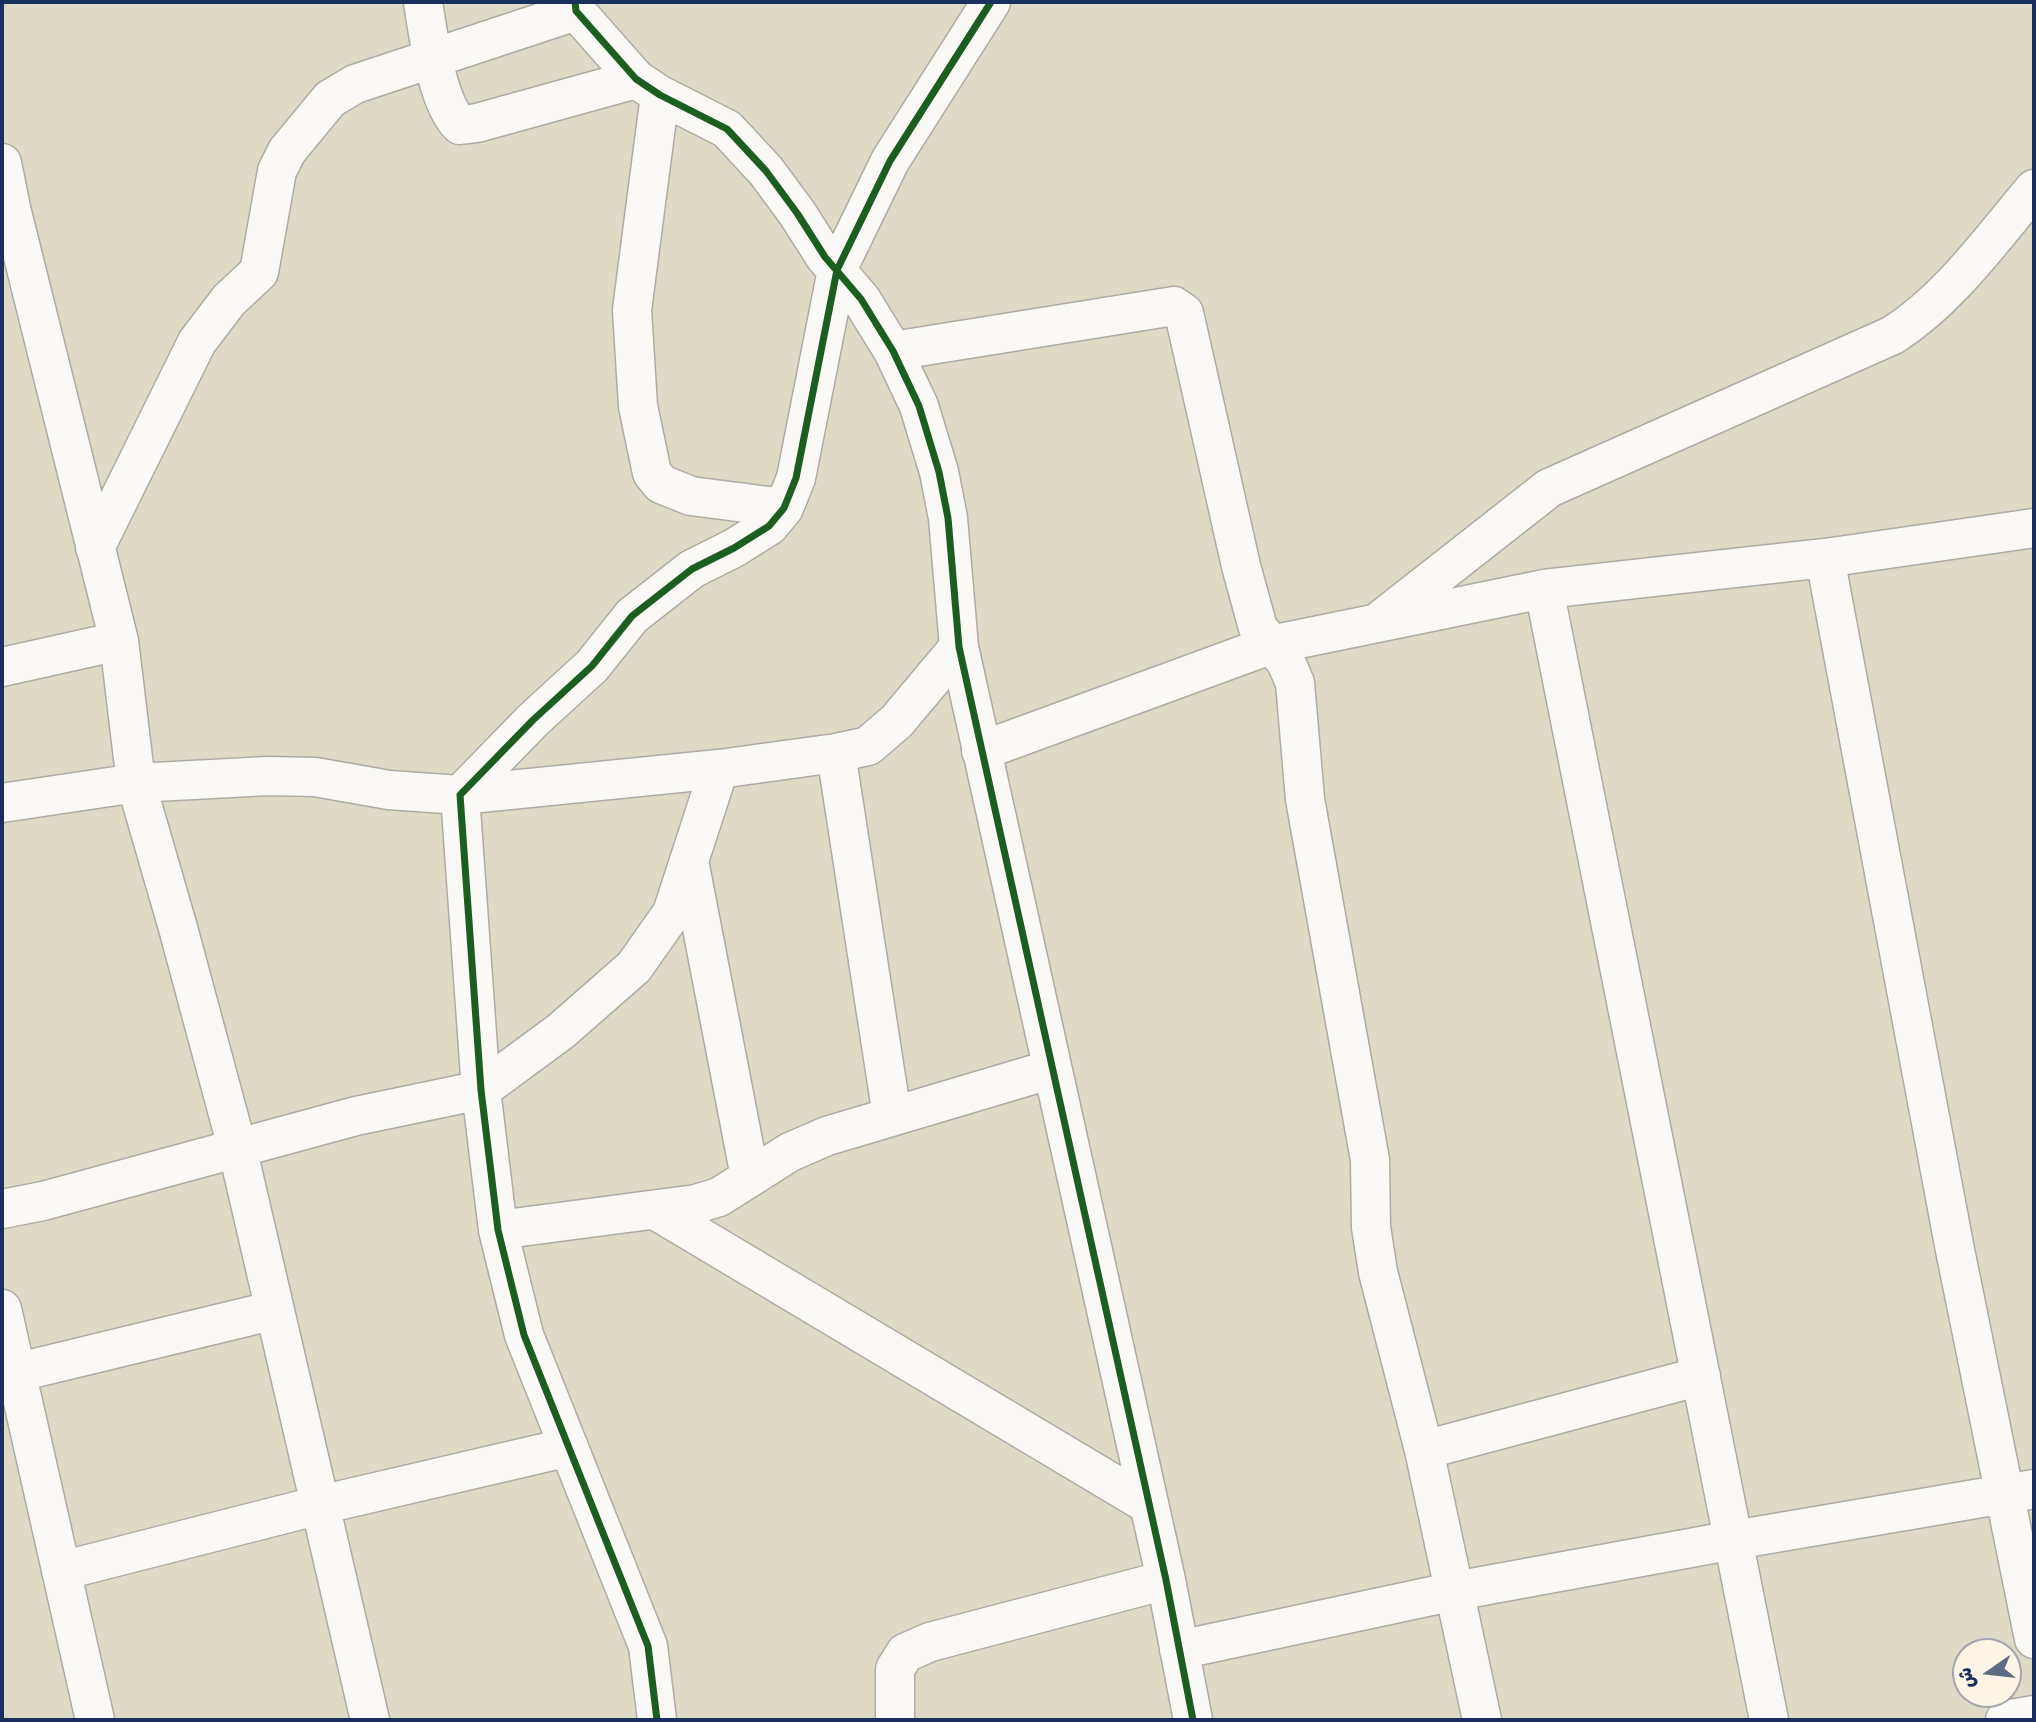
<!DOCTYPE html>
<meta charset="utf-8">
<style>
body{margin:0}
#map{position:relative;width:2036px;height:1722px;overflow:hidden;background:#dedac6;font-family:"Indie Flower","Playpen Sans Arabic",sans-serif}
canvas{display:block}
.frame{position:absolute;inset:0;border:4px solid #1b2f5e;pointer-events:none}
.north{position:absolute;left:1952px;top:1638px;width:70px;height:70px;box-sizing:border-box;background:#fcf5e5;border:2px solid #a2a6af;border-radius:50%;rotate:256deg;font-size:19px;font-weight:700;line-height:28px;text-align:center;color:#1b2f5e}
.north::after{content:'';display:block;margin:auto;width:24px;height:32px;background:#5f6b82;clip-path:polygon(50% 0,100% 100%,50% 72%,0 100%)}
</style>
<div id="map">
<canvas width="2036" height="1722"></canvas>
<div class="frame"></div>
<div class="north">ش</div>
</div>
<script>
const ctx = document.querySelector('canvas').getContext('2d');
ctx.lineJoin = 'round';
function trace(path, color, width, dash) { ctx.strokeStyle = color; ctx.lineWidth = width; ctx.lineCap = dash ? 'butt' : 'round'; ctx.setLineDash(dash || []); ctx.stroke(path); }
const street = new Path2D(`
 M423,2C428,34 437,103 460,125L477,123L636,79
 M575,2L576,11L636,79L660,95L727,129L766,171L797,213L825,257L861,299L893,351L919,406L939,472L948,518L959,647L1166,1580L1193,1720
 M660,95L632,310L638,406L652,473L661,484L691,496L784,508
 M2,163L11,208L119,641L136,783L178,928L237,1147L370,1720
 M893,351L1174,306L1184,313L1241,566L1258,628L1286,662L1295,683L1305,799L1370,1160L1371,1227L1378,1272L1424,1450L1482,1720
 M95,548L197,342L229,300L259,272L277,171L287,151L330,99L355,84L576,11
 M1825,558L1954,1245L2034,1639
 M1544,589L1769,1720
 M1382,619L1549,488L1893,335C1949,299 1991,240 2034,189
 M2,667L119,641
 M981,751L1270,645L1544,589L1825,558L2034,528
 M836,753L892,1116
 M2,803L136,783L268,776L315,777L389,790L460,795L719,769L836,753L868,746L897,721L959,647
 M690,866L750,1177
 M2,1209L43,1201L356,1116L481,1090L561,1031L634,967L672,913L719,769
 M655,1210L1149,1505
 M498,1230L696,1204L719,1197L790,1152L827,1136L1052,1069
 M2,1309L95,1720
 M2,1376L275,1310
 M1424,1450L1701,1376
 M61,1571L320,1505L569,1447
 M1179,1650L1455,1591L1734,1540L2034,1489
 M657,1720L648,1646L524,1335L498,1230L481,1090L460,795L533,720L592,666L632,616L692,569L734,548L769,526L784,508L796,478L837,270L890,161L991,2
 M895,1720V1669L905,1653L930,1642L1166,1580
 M2005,1720L2034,1715`);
trace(street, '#adaca4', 41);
trace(street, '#faf9f6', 38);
trace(new Path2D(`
 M575,2L576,11L636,79L660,95L727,129L766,171L797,213L825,257L861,299L893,351L919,406L939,472L948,518L959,647L1166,1580L1193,1720
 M657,1720L648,1646L524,1335L498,1230L481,1090L460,795L533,720L592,666L632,616L692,569L734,548L769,526L784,508L796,478L837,270L890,161L991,2`), '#1b5e20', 7);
</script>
